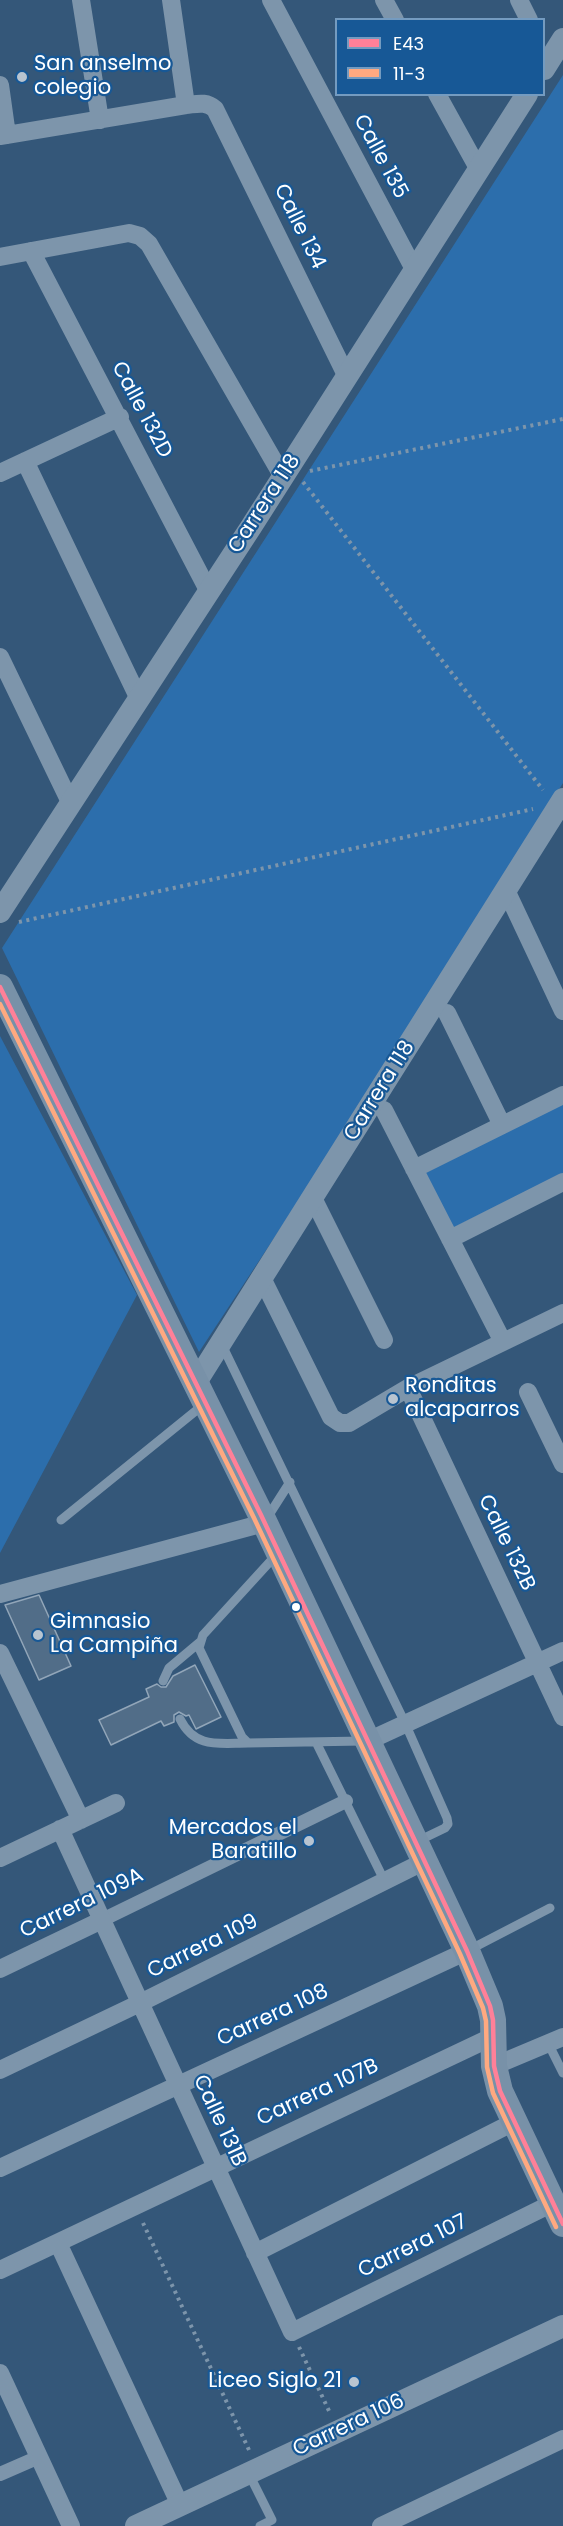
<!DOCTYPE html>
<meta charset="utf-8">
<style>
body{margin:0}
#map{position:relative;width:563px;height:2526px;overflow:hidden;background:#345779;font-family:Poppins,sans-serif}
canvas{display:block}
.legend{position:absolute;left:335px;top:18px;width:210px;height:78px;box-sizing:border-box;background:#175896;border:2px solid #749bc0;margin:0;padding:8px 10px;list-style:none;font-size:18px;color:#fff}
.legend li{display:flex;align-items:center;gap:12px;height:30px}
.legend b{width:30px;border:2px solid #749bc0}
</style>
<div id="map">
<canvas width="563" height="2526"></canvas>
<ul class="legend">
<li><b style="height:8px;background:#ff8098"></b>E43</li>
<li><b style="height:8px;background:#ffa980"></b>11-3</li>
</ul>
</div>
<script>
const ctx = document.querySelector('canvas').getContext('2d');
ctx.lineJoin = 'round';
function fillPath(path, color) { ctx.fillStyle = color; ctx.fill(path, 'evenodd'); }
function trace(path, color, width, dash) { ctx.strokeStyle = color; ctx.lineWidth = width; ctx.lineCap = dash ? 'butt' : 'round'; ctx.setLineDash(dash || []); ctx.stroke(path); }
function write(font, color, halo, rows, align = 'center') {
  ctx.font = font + ' Poppins,sans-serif'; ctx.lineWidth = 4.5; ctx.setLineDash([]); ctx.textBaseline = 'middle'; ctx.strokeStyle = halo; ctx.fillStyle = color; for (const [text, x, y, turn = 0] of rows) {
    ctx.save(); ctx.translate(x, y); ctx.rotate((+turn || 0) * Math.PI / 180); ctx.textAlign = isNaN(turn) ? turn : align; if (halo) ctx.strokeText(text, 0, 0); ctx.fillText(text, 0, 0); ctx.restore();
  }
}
fillPath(new Path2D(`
 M563,75V783L309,1185L199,1352L2,948Z
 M0,1036L137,1295L0,1553Z
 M563,1103V1173L453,1228L424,1171Z`), '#2c6eac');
const building = new Path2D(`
 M39,1595L71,1666L39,1680L5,1605Z
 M195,1665L221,1717L196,1729L189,1715L186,1716L179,1712L174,1715V1722L164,1726L161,1721L111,1745L99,1720L149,1697L146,1689L157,1684L161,1687H166L173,1676Z`);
fillPath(building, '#516d88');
trace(building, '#92a6b9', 1.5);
trace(new Path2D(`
 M310,471L563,419
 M303,482L543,790
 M19,922L533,809
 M143,2223L249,2450
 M299,2347L330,2413`), '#7d95ab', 4, [3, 4.5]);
trace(new Path2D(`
 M222,1345L405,1723L447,1818L448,1824L445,1828L418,1841
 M267,1518L290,1482
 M61,1520L203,1405
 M277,1554L203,1635L199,1648L242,1737L248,1743L363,1741
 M163,1681L169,1668L200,1642
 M180,1719C195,1749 219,1743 248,1743
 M316,1742L385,1882
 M469,1950L550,1908
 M548,2043L563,2073
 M249,2474L272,2520L260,2526`), '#7d95ab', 9);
trace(new Path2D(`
 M102,1920L346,1801
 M0,2474L39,2457`), '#7d95ab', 14);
trace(new Path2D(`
 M81,0L100,120
 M171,0L186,105
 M271,0L415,271
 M384,0L395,20
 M519,0L529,20
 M0,85L7,135
 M437,94L479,170
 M0,136L186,105C197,104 206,101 215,109L347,377
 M31,251L208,590
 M0,257L129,233L140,236L149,244L283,477
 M25,461L139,699
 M0,473L120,417
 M0,657L71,804
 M506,890L563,1011
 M447,1013L502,1125
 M384,1110L503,1342
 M414,1169L563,1095
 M313,1198L384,1340
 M450,1239L563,1182
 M262,1278L331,1417L340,1423H349L408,1388L563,1313
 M408,1388L563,1717
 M528,1392L563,1464
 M0,1594L264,1523
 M0,1653L81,1820
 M368,1741L563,1651
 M60,1829L292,2332L553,2203
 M0,1858L116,1803
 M0,1969L102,1920
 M494,2066L563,2037
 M0,2070L140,2003L425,1861
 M0,2168L467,1951
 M58,2243L180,2505
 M255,2253L514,2122
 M0,2270L494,2036
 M0,2373L71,2526
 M381,2526L563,2439`), '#7d95ab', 18);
trace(new Path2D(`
 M544,69L563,39
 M0,912L251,527L527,94
 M195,1384L563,799
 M136,2526L563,2326`), '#7d95ab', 22);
trace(new Path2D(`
 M0,987L261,1515L467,1951L490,2006L493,2020L494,2066L500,2091L563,2224`), '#7891a8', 26);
trace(new Path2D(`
 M0,987L261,1515L467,1951L490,2006L493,2020L494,2066L500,2091L563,2224`), '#ff8098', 4.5);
trace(new Path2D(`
 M0,1004L254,1518L460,1954L483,2008L486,2021L487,2067L493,2093L556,2227`), '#ffa980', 4.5);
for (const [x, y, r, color] of [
 [22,77,6,"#b8c4d0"],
 [393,1399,6,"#b8c4d0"],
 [296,1607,5,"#fff"],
 [38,1635,6,"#b8c4d0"],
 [309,1841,6,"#b8c4d0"],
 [354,2382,6,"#b8c4d0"]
]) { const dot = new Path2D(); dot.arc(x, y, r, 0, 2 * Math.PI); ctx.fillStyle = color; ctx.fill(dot); trace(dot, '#175896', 2); }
write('21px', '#fff', '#175896', [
 ["San anselmo",34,65],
 ["colegio",34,89],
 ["Ronditas",405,1387],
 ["alcaparros",405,1411],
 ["Gimnasio",50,1623],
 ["La Campiña",50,1647],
 ["Mercados el",297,1829,"right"],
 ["Baratillo",297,1853,"right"],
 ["Liceo Siglo 21",342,2382,"right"]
], 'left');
write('21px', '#fff', '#175896', [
 ["Calle 135",380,157,62],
 ["Calle 134",299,227,64],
 ["Calle 132D",141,410,62],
 ["Carrera 118",265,504,-57],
 ["Carrera 118",380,1091,-58],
 ["Calle 132B",506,1543,64],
 ["Carrera 109A",82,1904,-26],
 ["Carrera 109",203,1947,-26],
 ["Carrera 108",273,2016,-25],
 ["Carrera 107B",318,2093,-25],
 ["Calle 131B",219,2121,65],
 ["Carrera 107",413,2247,-26],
 ["Carrera 106",349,2426,-25]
]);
</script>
